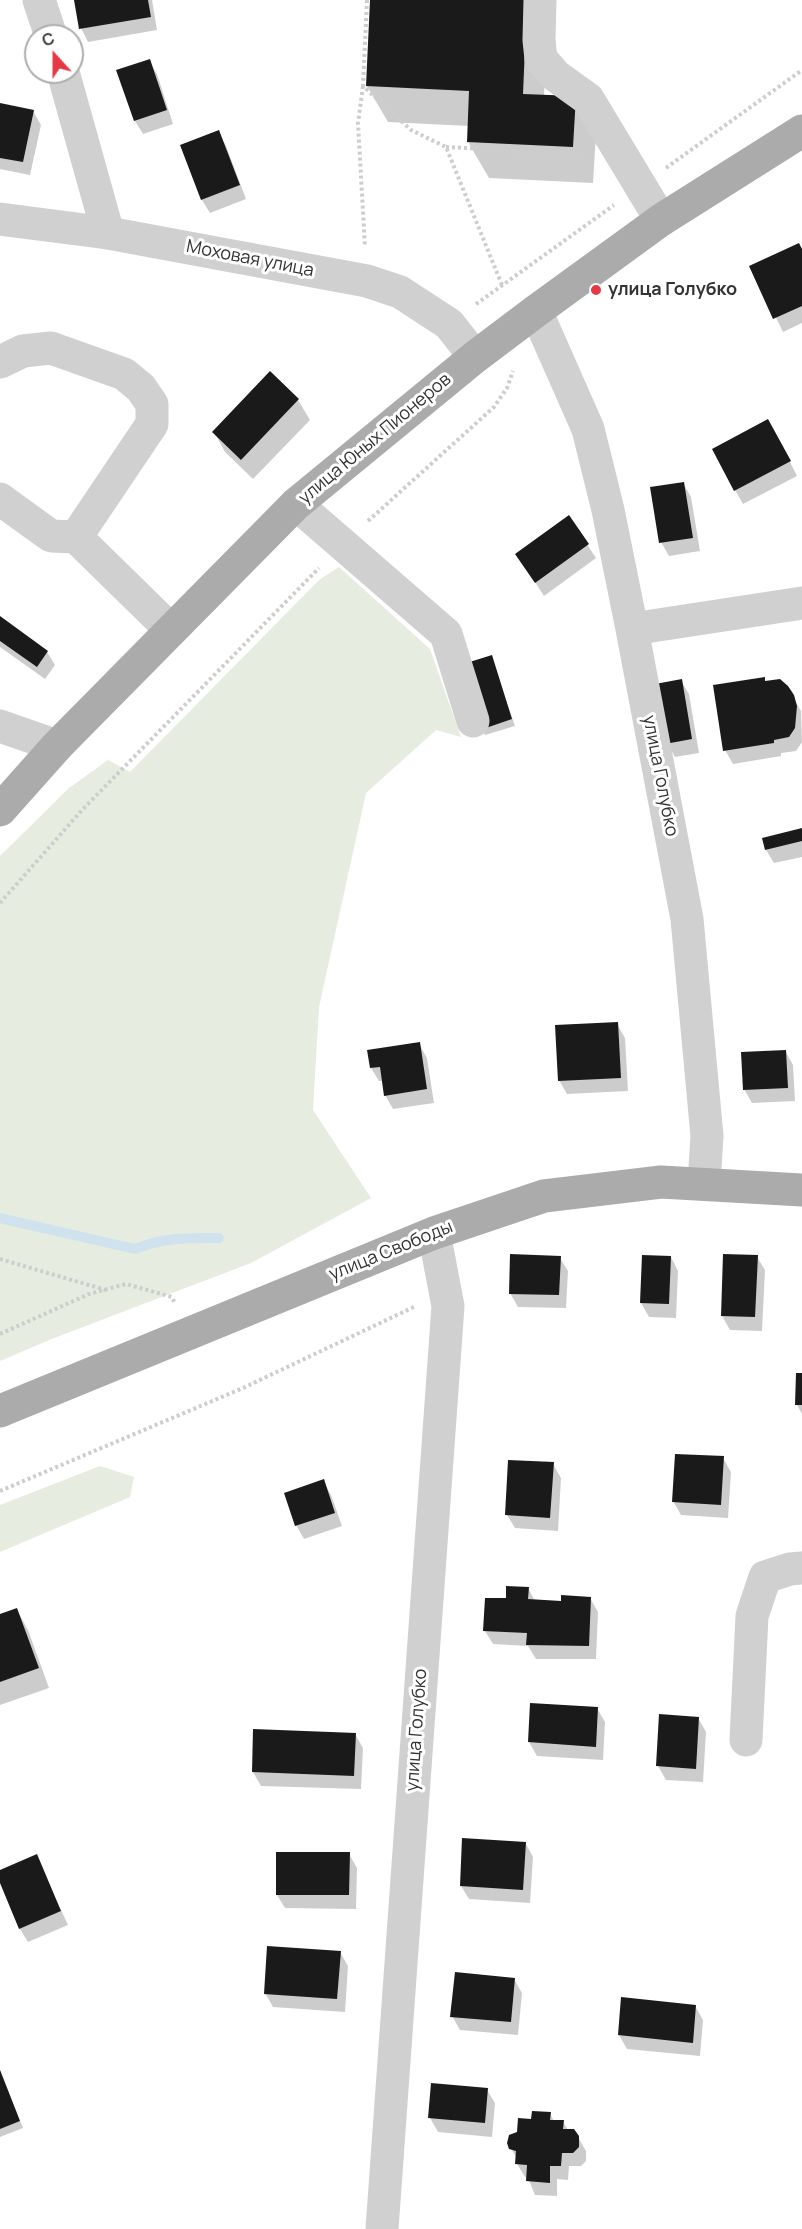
<!DOCTYPE html>
<meta charset="utf-8">
<style>
body{margin:0}
#map{position:relative;width:802px;height:2229px;overflow:hidden;background:#fff;font-family:Manrope,sans-serif}
canvas{display:block}
.north{position:absolute;left:24px;top:24px;width:60px;height:60px;box-sizing:border-box;background:#fff;border:2px solid #adadad;border-radius:50%;rotate:339deg;font-size:16px;font-weight:700;line-height:24px;text-align:center;color:#333}
.north::after{content:'';display:block;margin:auto;width:21px;height:27px;background:#e63946;clip-path:polygon(50% 0,100% 100%,50% 72%,0 100%)}
</style>
<div id="map">
<canvas width="802" height="2229"></canvas>
<div class="north">С</div>
</div>
<script>
const ctx = document.querySelector('canvas').getContext('2d');
ctx.lineJoin = 'round';
function fillPath(path, color) { ctx.fillStyle = color; ctx.fill(path, 'evenodd'); }
function trace(path, color, width, dash) { ctx.strokeStyle = color; ctx.lineWidth = width; ctx.lineCap = dash ? 'butt' : 'round'; ctx.setLineDash(dash || []); ctx.stroke(path); }
function write(font, color, halo, rows, align = 'center') {
  ctx.font = font + ' Manrope,sans-serif'; ctx.lineWidth = 6; ctx.setLineDash([]); ctx.textBaseline = 'middle'; ctx.strokeStyle = halo; ctx.fillStyle = color; for (const [text, x, y, turn = 0] of rows) {
    ctx.save(); ctx.translate(x, y); ctx.rotate((+turn || 0) * Math.PI / 180); ctx.textAlign = isNaN(turn) ? turn : align; if (halo) ctx.strokeText(text, 0, 0); ctx.fillText(text, 0, 0); ctx.restore();
  }
}
fillPath(new Path2D(`
 M339,567L430,649L461,737L436,730L366,793L319,1007L313,1110L371,1198L251,1263L54,1338L0,1361V856L69,788L108,760L130,772L319,580Z
 M100,1466L134,1477L130,1497L0,1552V1505Z`), '#e6ecdf');
fillPath(new Path2D(`
 M76,0H152L157,30L88,42L81,28Z
 M372,0L547,30L544,96L575,98L596,134L593,183L489,178L468,142L469,126L388,122L367,86Z
 M149,61L157,74L173,124L143,134L135,121L118,71Z
 M0,104L33,111L41,125L30,175L0,169Z
 M218,132L226,146L246,199L210,213L202,200L182,146Z
 M802,251V323L783,332L751,266Z
 M270,373L298,400L310,420L253,479L225,452L214,432Z
 M776,434L797,476L743,504L735,490Z
 M683,483L691,497L700,551L669,556L661,542Z
 M569,517L596,558L544,596L517,554Z
 M0,618L47,652L55,665L45,679L0,647Z
 M491,657L515,726L485,735L481,729Z
 M764,678L766,682L787,687L801,711L802,742L796,751L781,753V756L733,764L725,750Z
 M681,681L689,694L699,753L675,757L667,743Z
 M802,830V857L774,863L766,850Z
 M617,1024L625,1038L628,1091L567,1094L559,1080Z
 M419,1044L427,1058L434,1103L393,1109L385,1095L383,1081H379L371,1068Z
 M786,1052L793,1065L795,1101L752,1103L744,1089Z
 M725,1255L757,1257L765,1270L762,1331L730,1330L722,1316Z
 M671,1257L678,1271L676,1318L649,1317L641,1303Z
 M560,1258L568,1271L566,1308L518,1307L510,1293Z
 M802,1375V1414L797,1405Z
 M723,1458L731,1472L728,1518L681,1515L673,1501Z
 M553,1464L561,1478L558,1531L515,1528L507,1515Z
 M323,1481L331,1495L342,1526L304,1539L296,1525Z
 M528,1588L535,1601L562,1602L590,1598L598,1612L596,1659H536L528,1646L493,1644L485,1631L507,1600Z
 M17,1610L28,1630L49,1688L0,1705V1616Z
 M597,1708L605,1722L603,1760L537,1756L529,1742Z
 M698,1718L706,1732L703,1782L666,1780L658,1766Z
 M355,1734L363,1748L361,1789L261,1786L253,1772Z
 M526,1844L533,1857L530,1903L469,1899L461,1886Z
 M349,1854L357,1868L356,1909L285,1908L277,1895Z
 M36,1856L68,1925L28,1942L20,1929L0,1880V1872Z
 M340,1952L348,1966L345,2012L273,2007L265,1993Z
 M514,1979L522,1993L518,2035L460,2030L452,2016Z
 M695,2006L703,2020L700,2056L627,2049L619,2035Z
 M0,2070L23,2128L0,2137Z
 M487,2090L495,2103L492,2137L438,2132L430,2118Z
 M550,2114L554,2121L563,2122L568,2130L578,2137L586,2151V2161L581,2166H569L568,2180L557,2179V2196L535,2195L528,2178L525,2177L517,2164V2159L508,2143L532,2120Z`), '#0003');
trace(new Path2D(`
 M0,1218L135,1249C165,1237 188,1238 219,1238`), '#cfe2ee', 10);
fillPath(new Path2D(`
 M74,0H148L151,17L79,29Z
 M370,0H527L523,94L576,96L573,147L467,142L469,91L366,86Z
 M150,59L167,110L134,121L116,70Z
 M0,103L34,110L23,162L0,158Z
 M219,130L240,185L201,200L180,145Z
 M799,243L802,249V306L773,319L749,266Z
 M270,371L299,399L241,460L212,432Z
 M768,419L791,461L734,491L712,449Z
 M684,482L693,538L659,543L650,487Z
 M569,515L589,544L535,583L515,554Z
 M0,616L48,651L37,667L0,641Z
 M492,655L512,719L480,730L460,665Z
 M765,677V681L780,679L788,686L794,695L797,706L795,728L789,737L774,740V743L723,751L713,685Z
 M682,679L692,739L665,744L655,684Z
 M802,828V841L765,850L762,838Z
 M618,1022L621,1078L558,1081L555,1025Z
 M420,1042L427,1089L384,1096L380,1067L370,1068L367,1050Z
 M786,1050L788,1088L743,1090L741,1052Z
 M510,1254L561,1256L559,1295L509,1294Z
 M723,1254L758,1255L755,1317L721,1316Z
 M642,1255L671,1256L669,1304L640,1303Z
 M796,1373H802V1405H795Z
 M675,1454L724,1456L721,1505L672,1502Z
 M508,1460L554,1462L550,1518L505,1515Z
 M324,1479L335,1513L295,1526L284,1493Z
 M506,1586L529,1587L528,1599L561,1601V1595L591,1597L589,1646L526,1645L527,1633L483,1631L485,1598H506Z
 M17,1608L39,1668L0,1682V1614Z
 M530,1703L598,1707L596,1747L528,1742Z
 M659,1714L699,1717L696,1769L656,1766Z
 M253,1729L356,1733L354,1776L252,1772Z
 M462,1838L526,1842L523,1890L460,1886Z
 M276,1852H350L349,1895H276Z
 M37,1854L61,1911L19,1929L0,1883V1870Z
 M267,1946L341,1951L337,1999L264,1994Z
 M455,1972L515,1978L511,2022L450,2017Z
 M621,1997L696,2005L693,2043L618,2035Z
 M0,2070L20,2121L0,2129Z
 M431,2083L488,2088L485,2123L428,2118Z
 M532,2111L551,2112L550,2120H564L563,2129H574L579,2136V2147L573,2153H562L561,2166H550V2183L526,2181L527,2165L515,2164L516,2151L509,2149L507,2143L509,2135L517,2132L518,2118L531,2119Z`), '#1a1a1a');
trace(new Path2D(`
 M367,0L363,86L411,130L446,147L502,285
 M363,86L358,123L365,247
 M446,147L583,154
 M666,168L802,70
 M476,304L614,205
 M368,521L494,407L507,388L513,371
 M0,903L83,809L319,568
 M0,1259L106,1290
 M0,1334L89,1294L126,1284L172,1297L175,1304
 M0,1491L243,1388L416,1306`), '#cdcdcd', 4, [3, 3]);
trace(new Path2D(`
 M39,0L51,36
 M540,0L539,40L541,59L556,76L588,99L661,220
 M63,72L108,233
 M0,219L108,233L367,281L400,292L449,324L475,357
 M536,311L588,429L608,510L632,629L687,919L707,1136L704,1184
 M0,362L23,351L51,348L124,374L141,388L152,404V424L76,537
 M0,499L51,536L76,537L171,630
 M296,504L446,634L473,721
 M632,629L802,603
 M0,726L57,746
 M746,1740L752,1616L765,1577L790,1569L802,1568
 M382,2229L448,1306L434,1233`), '#d0d0d0', 33);
trace(new Path2D(`
 M0,810L57,746L296,504L475,357L536,311L661,220L802,131
 M0,1411L434,1233L544,1196L661,1182L802,1190`), '#ababab', 33);
for (const [x, y, r, color] of [
 [596,290,6,"#e63946"]
]) { const dot = new Path2D(); dot.arc(x, y, r, 0, 2 * Math.PI); ctx.fillStyle = color; ctx.fill(dot); trace(dot, '#fff', 2); }
write('18px', '#333', '#fff', [
 ["Моховая улица",250,259,11],
 ["улица Юных Пионеров",375,439,-40],
 ["улица Голубко",660,776,79],
 ["улица Свободы",391,1251,-22],
 ["улица Голубко",417,1730,-86]
]);
write('bold 18px', '#333', '#fff', [
 ["улица Голубко",608,290]
], 'left');
</script>
